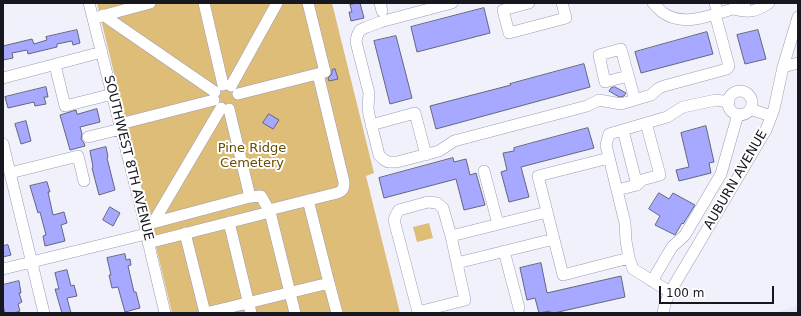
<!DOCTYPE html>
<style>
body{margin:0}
#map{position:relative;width:801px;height:316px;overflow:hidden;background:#f0f1fb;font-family:"DejaVu Sans",sans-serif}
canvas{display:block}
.frame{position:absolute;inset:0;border:4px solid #16171f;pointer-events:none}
.scale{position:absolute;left:659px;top:286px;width:115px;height:18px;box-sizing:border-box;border:2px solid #16171f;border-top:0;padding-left:5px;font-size:12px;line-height:14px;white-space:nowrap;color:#16171f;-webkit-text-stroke:3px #fff;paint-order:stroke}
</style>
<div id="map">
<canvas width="801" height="316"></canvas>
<div class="frame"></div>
<div class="scale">100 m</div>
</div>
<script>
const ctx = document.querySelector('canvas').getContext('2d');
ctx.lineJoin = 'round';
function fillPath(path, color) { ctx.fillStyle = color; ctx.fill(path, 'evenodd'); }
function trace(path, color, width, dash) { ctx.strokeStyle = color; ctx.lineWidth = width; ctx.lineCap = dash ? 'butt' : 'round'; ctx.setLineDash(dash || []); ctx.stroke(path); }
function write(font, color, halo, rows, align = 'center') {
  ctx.font = font + ' "DejaVu Sans",sans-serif'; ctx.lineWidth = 4; ctx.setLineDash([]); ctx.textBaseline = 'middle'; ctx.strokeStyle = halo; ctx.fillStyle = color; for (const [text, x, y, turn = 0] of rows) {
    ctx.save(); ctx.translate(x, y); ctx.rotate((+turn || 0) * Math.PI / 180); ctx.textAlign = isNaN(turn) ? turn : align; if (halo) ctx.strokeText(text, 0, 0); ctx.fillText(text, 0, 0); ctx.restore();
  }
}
fillPath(new Path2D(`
 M798,306V313H773Z`), '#e6e8fb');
fillPath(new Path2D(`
 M97,3H332L374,173L366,176L400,313H172Z
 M429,223L433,238L417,242L413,227Z`), '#ddbd78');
const building = new Path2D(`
 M360,3L364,18L351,21L349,12H352L350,5Z
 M484,8L490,33L417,52L411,27Z
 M77,30L80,43L73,45L72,41L57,44V47L28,54L27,50L12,53L13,58L3,60V46L32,39L34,44L47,40L46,37Z
 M758,30L766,59L745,64L737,35Z
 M707,32L713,54L641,73L635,52Z
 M396,36L412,98L390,104L374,41Z
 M584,64L590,87L436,129L430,106L511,85L510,84Z
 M335,69L338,79L329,81L328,78L332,74V70Z
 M46,87L48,97H44L46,104L35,106L34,102L8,108L5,97Z
 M615,87L626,93L624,96L619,97L609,91L611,88Z
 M97,109L100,122L80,127L82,134L81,139L84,143L85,146L70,150L60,115L76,110L77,114Z
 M269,114L279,120L273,129L263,123Z
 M26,121L31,141L21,144L15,124Z
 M706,126L714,162L709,163L711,173L679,181L676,170L689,167L681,133Z
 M588,128L594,148L521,167L529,197L509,202L501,172L507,170L503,153L514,151V148Z
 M106,147L108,157L107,158L115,190L99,195L92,168L93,167L90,151Z
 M453,158L454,162L466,159L470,175L476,173L485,205L464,210L456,179L384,198L379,178Z
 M47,182L50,192H48L53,215L64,212L67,223L61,225L65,241L45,246L43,236L46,235L40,212L38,213L30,186Z
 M659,193L669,199L673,193L695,205L683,224L682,223L675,235L655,225L660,216L649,209Z
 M110,207L120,213L113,226L103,220Z
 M8,245L11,255L3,257V246Z
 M125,254L126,260L130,259L131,265L128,266L134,292H136L140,308L125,312L118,287L112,288L109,275H111L107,258Z
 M541,263L547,293L621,276L625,297L554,313H551L550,311L539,313L535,298L527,300L520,268Z
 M67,270L71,286L74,285L77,296L67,298L71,313H62L55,289H59L55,273Z
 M19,281L21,293H19L22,302L18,304L20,311L14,313H5L3,305V285Z`);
fillPath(building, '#a6a9ff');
trace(building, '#64667c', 1);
const minor = new Path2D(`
 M89,3L143,216L151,254L165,313
 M204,3L223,85
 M380,3L382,11
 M452,3L380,22L367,27L360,30L357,36L356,42L369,93L368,108L369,115L379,155L383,159L388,162H397L439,151L454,141L587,106L599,100L621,104L651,95L659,88L664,86L727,69L729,66L715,14
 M529,3L503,10L509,33L566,18L562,3
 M653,3C656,7 659,9 662,12C683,28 711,15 733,9
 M715,3L718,13
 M745,3L739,7L733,9C749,13 755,12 769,3
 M103,15L215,92
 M98,17L150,3
 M55,65L65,106L113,94
 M783,67L798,63
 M628,76L605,82L599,55L621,49L635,100
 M3,78L102,52
 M231,86L277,3
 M728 103a12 12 0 1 1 24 0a12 12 0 1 1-24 0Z
 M238,94L325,72L308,3
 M229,109L250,197
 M750,109L771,116
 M120,124L214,100
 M371,125L415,113L426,155
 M623,130L637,185
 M88,137L121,129
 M3,144L44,313
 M609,158L538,176L563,275L629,258
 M484,171L498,224
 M10,173L78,156L84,181
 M617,190L637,185L642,180L660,175L646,123
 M308,200L329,283
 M428,202L437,203L443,208L451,236L465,300L418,312L394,220L397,213L399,210Z
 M269,210L337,193C343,191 344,188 344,182L318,74
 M229,222L251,313
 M153,223L221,108
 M145,225L250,197L261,196L270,212
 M185,233L205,313
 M451,236L547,212
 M148,243L270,212L295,313
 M504,251L519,308
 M457,263L554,239
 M3,269L146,234
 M652,281L672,247L685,235L721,174L738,114
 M670,292L633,269L629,258L626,241L625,223L606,145L609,134L667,117L683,107L716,100L729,102
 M206,313L329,283L337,313
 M663,313L665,304L670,292L766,130L774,109L783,67L798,17`);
trace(minor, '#9b9db5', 12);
trace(minor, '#fff', 11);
write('13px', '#694d00', '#fff', [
 ["Pine Ridge",252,149],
 ["Cemetery",252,164]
]);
write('13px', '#16171f', '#fff', [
 ["SOUTHWEST 8TH AVENUE",128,158,76],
 ["AUBURN AVENUE",736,180,-60]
]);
</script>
